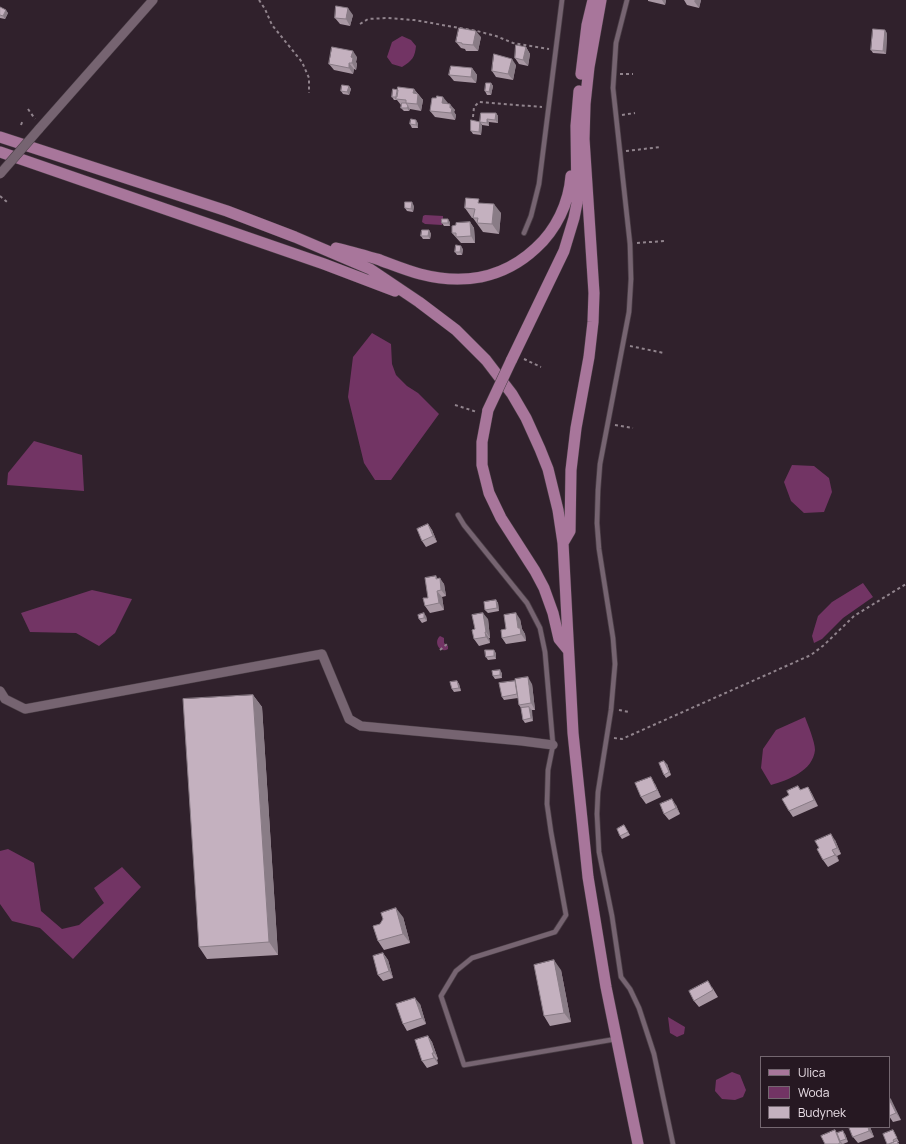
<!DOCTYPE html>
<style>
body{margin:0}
#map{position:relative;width:906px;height:1144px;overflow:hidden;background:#30212c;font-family:Manrope,sans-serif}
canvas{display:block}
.legend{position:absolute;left:760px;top:1056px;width:130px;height:72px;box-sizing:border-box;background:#261822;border:1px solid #746770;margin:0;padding:5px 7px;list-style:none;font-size:12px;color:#e9dee6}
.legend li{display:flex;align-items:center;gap:8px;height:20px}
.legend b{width:20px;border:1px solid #746770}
</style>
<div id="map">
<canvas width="906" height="1144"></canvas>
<ul class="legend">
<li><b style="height:5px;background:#a8769b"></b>Ulica</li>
<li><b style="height:11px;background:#723464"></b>Woda</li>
<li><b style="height:11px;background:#c4b1bf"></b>Budynek</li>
</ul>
</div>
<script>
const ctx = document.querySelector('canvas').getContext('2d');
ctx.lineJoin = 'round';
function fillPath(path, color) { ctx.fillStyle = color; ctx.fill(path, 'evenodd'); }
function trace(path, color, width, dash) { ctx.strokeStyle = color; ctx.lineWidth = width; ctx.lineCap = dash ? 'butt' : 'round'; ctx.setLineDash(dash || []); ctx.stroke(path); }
fillPath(new Path2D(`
 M402,36L411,40L416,46C415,57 412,61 402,67L392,64L387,57L392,42Z
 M425,215L443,216V220L442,225L425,224L422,222L423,216Z
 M372,333L391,344L392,364L396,375L407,386L418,393L439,414L391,480H375L364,463L348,397L353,357Z
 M34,441L82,455L84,491L7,485L8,473Z
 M792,465L814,466L829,478L832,492L824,512L804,513L791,501L784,482Z
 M863,583L873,597L843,618L822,639L814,643L812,636L818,616L832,602Z
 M92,590L132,599L115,633L99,646L76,633L30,632L21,613Z
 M440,636L444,638V643L448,646V649C440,654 433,642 440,636Z
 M805,717C808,725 815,742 815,750C813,771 788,780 771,785L761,768L763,749L776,730Z
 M8,849L34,863L41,911L62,929L79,925L104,903L94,888L122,867L141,887L73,959L40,928L12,921L0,904V851Z
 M668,1017L685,1027L684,1034L677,1037L670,1033Z
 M732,1072L740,1075L746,1090L743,1097L735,1100L722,1099L715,1091L716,1080Z`), '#723464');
const service = new Path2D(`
 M627,0L616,43L613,88L630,244L631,279L629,312L600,464L598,490L597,523L599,549L613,638L615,664L611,710L598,792L597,814L599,852L612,916L621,977L630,989L639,1008L654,1054L673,1144
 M524,233L531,216L539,184L562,0
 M458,515L464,525L527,603L540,628L545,652L553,745L548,770L547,804L551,832L566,915L555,932L472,958L456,971L441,996L464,1065L616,1039`);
const minor = new Path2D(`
 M39,129L153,0
 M0,691L5,699L25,709L322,654L349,719L361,726L522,741L553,745`);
const primary = new Path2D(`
 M581,74L587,25L593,0
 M0,137L227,211L295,237L370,269L419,302L456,330L486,360L512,394L526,418L540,449L548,469L558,510L563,543L573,733L588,877L606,987L638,1144
 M0,152L324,264L395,291
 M336,248C349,251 363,255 377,259C391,264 405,270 420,274C462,285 503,279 536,248C556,230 569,203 571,176
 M511,361L564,251L574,218L577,203L576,126L579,91
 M488,410L482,442V465L489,493L501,518L535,571L544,588L553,613L559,639L568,650
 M563,543L570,531L571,470L576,428L589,357L593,322L594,293L584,139L585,104L589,67L601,0`);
trace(service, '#4a3e46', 6);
trace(minor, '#4a3e46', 10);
trace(primary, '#4a3e46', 12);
trace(new Path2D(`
 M259,0L265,9L272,25L302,62L309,78V93
 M360,24L368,19L387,18L414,20L477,31L496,36L513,43L549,49
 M620,74H633
 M28,109L35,119
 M622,115L635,113
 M473,117L474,107L479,102L542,107
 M21,125L23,120
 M626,151L661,147
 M0,196L7,202
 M637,243L664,241
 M630,346L664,353
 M524,359L541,367
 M455,405L477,412
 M615,425L633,428
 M440,650L447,644
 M619,710L629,712
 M614,738L622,739L811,655L824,645L854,616L906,584`), '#91848d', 2, [3, 3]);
trace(service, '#766471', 4.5);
trace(minor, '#766471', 9);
trace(primary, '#a8769b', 11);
const minorBridge = new Path2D(`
 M0,174L39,129`);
const primaryBridge = new Path2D(`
 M488,410L511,361`);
trace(minorBridge, '#4a3e46', 10, []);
trace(primaryBridge, '#4a3e46', 12, []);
trace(minorBridge, '#766471', 9);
trace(primaryBridge, '#a8769b', 11);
fillPath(new Path2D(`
 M648,0H666L665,5L648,1Z
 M684,0H701L699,8L687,5Z
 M0,7L8,13L5,19L0,18V19Z
 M353,15L350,26L340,24L335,18Z
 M887,33L886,54L873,53L871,50Z
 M481,37L478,51H466L465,49L461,48L456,42Z
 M526,47L530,54L528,66L519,64L515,58Z
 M357,57L356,62L357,64L356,70L354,69L353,74L334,70L329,64Z
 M516,65L513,80L496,77L492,71Z
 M472,68L477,75L476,83L454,81L449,75Z
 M491,83L493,86L491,95H487L485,91Z
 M349,86L351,89L349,95L343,94L341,91Z
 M414,89L423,100L421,111L410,109L409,111H404L401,108L402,106L401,105L397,100H394L392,97L398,90Z
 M448,104L455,110L454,112L456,115L455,120L435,117L430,111Z
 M496,113L498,116V123L489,122V126L482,125L480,122Z
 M418,123V128H412L410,124Z
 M482,125L481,135L473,134L471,131Z
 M482,203L501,213L499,234L483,232L473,218H472L465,208Z
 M414,206L413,212L407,211L405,208Z
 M450,222V226H444L442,223Z
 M470,222L474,228L475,243H461L452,233Z
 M429,230L431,234L430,239H423L421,236Z
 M463,249L462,255H457L455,252Z
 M428,524L432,530L437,542L426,547L422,541Z
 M438,578L444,584L446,596L442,597L444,610L430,613L425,606L428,598Z
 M496,600L498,603L499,611L488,613L485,610Z
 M426,616L427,621L422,623L419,619Z
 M488,619L490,638H489L490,643L479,646L474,639L475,629Z
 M520,619L522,629L525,634L526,641L506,644L502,638L506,629Z
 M496,653V659L488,660L486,657Z
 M502,673V678L495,679L493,676Z
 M457,681L459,684L461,691L454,692L452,689Z
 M532,684L535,710H531L533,721L525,723L523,720L521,708L519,705L518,698L504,700L502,697Z
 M253,695L262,707L278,955L207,959L199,947Z
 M667,764L671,775L666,778L664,775Z
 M655,784L661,797L646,804L641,797Z
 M798,786L801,790L808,787L812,794L818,806L793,817L789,811V795Z
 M676,805L680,814L669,820L664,814Z
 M624,825L630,835L622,839L620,836Z
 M835,840L841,854L837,856L839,861L828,867L823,860Z
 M403,917L410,943L384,950L378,941Z
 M383,953L388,960L393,978L383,981L378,975Z
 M561,970L571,1022L550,1026L544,1016Z
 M712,987L718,997L699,1007L694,1001Z
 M420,1004L426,1024L407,1031L403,1024Z
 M428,1036L432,1042L438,1059L437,1060L438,1064L427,1068L422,1061Z
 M889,1097L901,1120L893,1122L889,1116Z
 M849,1127H870L874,1137L858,1143L853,1137Z
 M835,1130L837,1133L845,1134L848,1142L843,1144H825Z
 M893,1130L899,1142H898L899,1144H887Z`), '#a998a4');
fillPath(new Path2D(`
 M662,0H666L665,5Z
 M695,0H701L699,8L694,1Z
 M348,8L353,15L350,26L346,19Z
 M6,10L8,13L5,19L3,16Z
 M885,30L887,33L886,54L883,51Z
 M476,31L481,37L478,51L473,45Z
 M526,47L530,54L528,66L523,60Z
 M353,51L357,57L356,62L357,64L356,70L352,63L351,57Z
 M512,59L516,65L513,80L508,74Z
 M349,63L354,69L353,74L349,68Z
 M472,68L477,75L476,83L471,77Z
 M491,83L493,86L491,95L489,92Z
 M349,86L351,89L349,95L347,92Z
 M414,89L418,95V94L423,100L421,111L417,104L413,93Z
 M443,97L448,103H442Z
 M450,104L455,110L454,112L456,115L455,120L451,113L450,108Z
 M408,106L410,109L409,111L407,108Z
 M496,113L498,116V123L495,120Z
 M487,119L489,122V126L487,123Z
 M416,120L418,123V128L416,125Z
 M480,122L482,125L481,135L479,132Z
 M412,202L414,206L413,212L411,209Z
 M494,204L501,213L499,234L492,224Z
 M448,219L450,222V226L448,223Z
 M470,222L474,228L475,243L471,236Z
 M429,230L431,234L430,239L428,236Z
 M461,246L463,249L462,255L460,252Z
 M428,524L432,530L437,542L433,536Z
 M436,576L440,582V578L444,584L446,596L441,590L436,579Z
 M437,591L442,597L444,610L439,603Z
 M496,600L498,603L499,611L497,608Z
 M424,613L426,616L427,621L424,618Z
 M483,613L488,619L490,638L486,632Z
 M516,613L520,619L522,629L525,634L526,641L521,634L518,628Z
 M485,632L489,638L490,643L486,637Z
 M494,650L496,653V659L494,656Z
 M500,670L502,673V678L500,675Z
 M528,677L532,684L535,710L531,703Z
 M457,681L459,684L461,691L459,688Z
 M253,695L262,707L278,955L269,942Z
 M529,707L532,710L533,721L531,718Z
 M664,761L667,764L671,775L669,772Z
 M651,777L655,784L661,797L657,790Z
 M808,787L812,794L818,806L814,800Z
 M672,799L676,805L680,814L676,808Z
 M831,834L835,840L841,854L837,848Z
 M832,850L837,856L839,861L835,855Z
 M396,908L403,917L410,943L403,934Z
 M383,953L388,960L393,978L389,971Z
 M554,960L561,970L571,1022L564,1013Z
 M415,998L420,1004L426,1024L422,1018Z
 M428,1036L432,1042L438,1059L434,1053Z
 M432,1053L437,1060L438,1064L434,1058Z
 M889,1097L891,1099L901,1120L896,1113L889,1099Z
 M868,1127H870L874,1137L869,1131Z
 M835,1130L839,1136L840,1141L843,1144H841L840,1143Z
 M843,1131L845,1134L848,1142L846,1139Z`), '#897c86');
const building = new Path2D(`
 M336,6L348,8L346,19L335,18Z
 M0,7L6,10L3,16L0,15Z
 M459,28L476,31L473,45L462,44V43L456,42Z
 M873,29L885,30L883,51L871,50Z
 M516,45L526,47L523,60L515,58Z
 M332,47L353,51L351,57L353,58L352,63H349V68L329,64Z
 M494,54L512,59L508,74L492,71Z
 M451,66L472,68L471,77L449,75Z
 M486,83H491L489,92L485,91Z
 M342,85L349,86L347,92L341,91Z
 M398,87L414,89L413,93L418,94L417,104L406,103V100L396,99Z
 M393,89L398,90L397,97H392Z
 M437,96L443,97L442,103L450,104V108H452L451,113L430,111L432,98H436Z
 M402,103H406L408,106L407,108H401Z
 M481,113H496L495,120L487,119V123L480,122Z
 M411,119L416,120V125L410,124Z
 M471,120L480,122L479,132L471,131Z
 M466,198L479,199L478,203L494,204L492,224L477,223L478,218H473L475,209L465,208Z
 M405,202H412L411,209L405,208Z
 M442,219H448V223H442Z
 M470,222L471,236L456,237V233H452V226L456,225V223Z
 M422,230H429L428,236H421Z
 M456,245L461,246L460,252H455Z
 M428,524L433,536L422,541L417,529Z
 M436,576V579L440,578L441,590L437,591L439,603L425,606L423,598H428L425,578Z
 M496,600L497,608L485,610L484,602Z
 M424,613V618L419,619L418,615Z
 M483,613L486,632H485L486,637L474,639L472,630L475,629L472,615Z
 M516,613L518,628H520L521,634L502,638L501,630L506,629L504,615Z
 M485,650H494V656L486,657Z
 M500,670V675L493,676L492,671Z
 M528,677L531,703L519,705L515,679Z
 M457,681L459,688L452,689L450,682Z
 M515,681L517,694L502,697L499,683Z
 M253,695L269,942L199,947L183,699Z
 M529,707L531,718L523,720L521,708Z
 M664,761L669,772L664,775L659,763Z
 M651,777L657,790L641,797L635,783Z
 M798,786L800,790L808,787L814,800L789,811L782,799L789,795L787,791Z
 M672,799L676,808L664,814L660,804Z
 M624,825L628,832L620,836L617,829Z
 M831,834L837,848L832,850L835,855L823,860L817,849L819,848L815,841Z
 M396,908L403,934L378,941L373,926L380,924L383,919L381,913Z
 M383,953L389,971L378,975L373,956Z
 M554,960L564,1013L544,1016L534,965Z
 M708,981L713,990L694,1001L689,991Z
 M415,998L422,1018L403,1024L396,1004Z
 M428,1036L434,1053H432L434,1058L422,1061L415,1040Z
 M889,1099L896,1113L889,1116Z
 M849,1127H868L869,1131L853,1137Z
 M835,1130L840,1143L838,1144H825L821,1136Z
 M893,1130L897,1138L893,1140L894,1142L889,1144H887L883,1134Z
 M843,1131L846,1139L840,1141L837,1133Z
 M897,1141L898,1144H889Z`);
fillPath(building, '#c4b1bf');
trace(building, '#897c86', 1);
</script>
